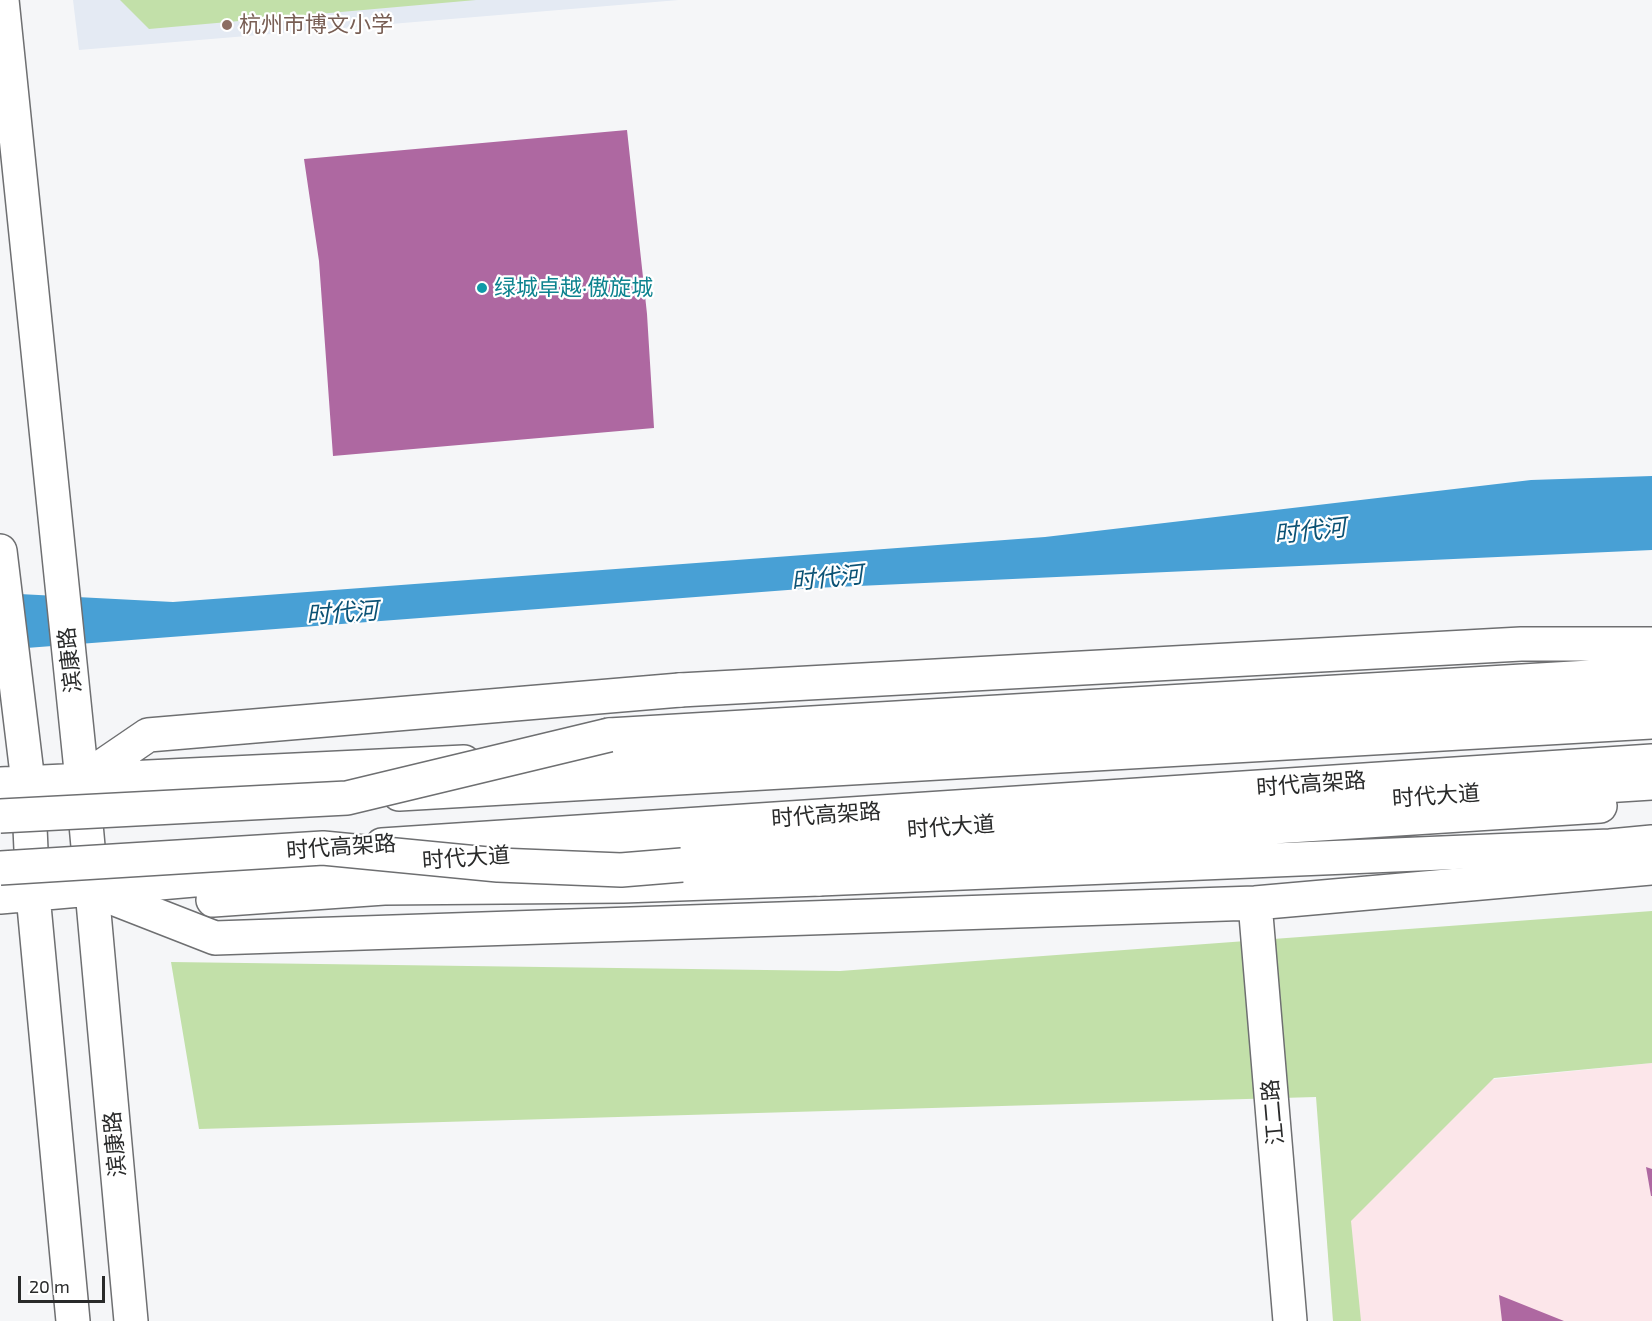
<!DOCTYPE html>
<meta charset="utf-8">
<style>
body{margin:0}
#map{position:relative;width:1652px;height:1321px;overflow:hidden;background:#f5f6f8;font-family:"Exo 2",sans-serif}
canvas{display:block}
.scale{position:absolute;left:18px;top:1276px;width:87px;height:27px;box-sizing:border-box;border:3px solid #292a2a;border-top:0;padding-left:8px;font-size:18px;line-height:21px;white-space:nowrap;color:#292a2a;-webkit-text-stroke:4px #fff;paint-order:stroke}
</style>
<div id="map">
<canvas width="1652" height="1321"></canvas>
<div class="scale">20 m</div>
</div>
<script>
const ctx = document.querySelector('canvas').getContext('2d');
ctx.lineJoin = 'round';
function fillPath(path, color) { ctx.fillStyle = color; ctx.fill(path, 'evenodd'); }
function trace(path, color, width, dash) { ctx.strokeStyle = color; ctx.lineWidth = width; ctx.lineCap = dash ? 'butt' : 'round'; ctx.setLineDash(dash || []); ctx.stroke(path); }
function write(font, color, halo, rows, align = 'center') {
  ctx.font = font + ' "Exo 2","Noto Sans SC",sans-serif'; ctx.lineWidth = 4.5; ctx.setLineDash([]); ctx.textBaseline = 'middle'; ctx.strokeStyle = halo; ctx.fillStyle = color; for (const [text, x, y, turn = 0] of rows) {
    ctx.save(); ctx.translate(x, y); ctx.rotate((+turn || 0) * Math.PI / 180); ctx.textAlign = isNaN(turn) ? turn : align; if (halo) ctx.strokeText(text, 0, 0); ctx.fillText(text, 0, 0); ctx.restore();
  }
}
fillPath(new Path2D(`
 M1652,1063V1321H1333L1317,1097Z`), '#fce6ea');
fillPath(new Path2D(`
 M73,0H679L79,50Z`), '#e4eaf3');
fillPath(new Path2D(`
 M120,0H476L149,29Z
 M1652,911V1063L1494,1078L1351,1221L1361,1321H1333L1316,1097L199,1129L171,962L840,971Z`), '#c2e0a9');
fillPath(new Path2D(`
 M1652,476V550L814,588L0,650V593L173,602L1045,537L1531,480Z`), '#48a0d5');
fillPath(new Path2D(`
 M627,130L647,314L654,428L333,456L319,261L304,159Z
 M1646,1167L1652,1169V1196H1651Z
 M1499,1295L1564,1321H1502Z`), '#ae68a1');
const secondary = new Path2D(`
 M92,890L215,938L1255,903L1652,868
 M1255,903L1290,1321`);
const primary = new Path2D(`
 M2,0L82,780L131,1321
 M0,551L28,782L33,895L73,1321
 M1624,675L1652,676
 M551,757L1652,701
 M82,780L148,735L680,690
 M0,784L464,762
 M525,854L1652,783
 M0,897L387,863
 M213,900L384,888L623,886L819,879`);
const highway = new Path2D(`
 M680,690L1521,644H1652
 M609,735L1624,675
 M399,794L1652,722
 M382,845L1652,761
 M682,865L1600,806
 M819,879L1610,846L1652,842`);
trace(secondary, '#6e6f71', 36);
trace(primary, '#6e6f71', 36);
trace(highway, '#6e6f71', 36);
trace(secondary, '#fff', 33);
trace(primary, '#fff', 33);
trace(highway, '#fff', 33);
const highwayBridge = new Path2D(`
 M0,816L347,798L609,735
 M0,868L323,848L498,865L621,870L682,865`);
trace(highwayBridge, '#6e6f71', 36, []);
trace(highwayBridge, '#fff', 33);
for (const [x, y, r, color] of [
 [227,25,6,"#8d6e63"],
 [482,288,6,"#0f9aa8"]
]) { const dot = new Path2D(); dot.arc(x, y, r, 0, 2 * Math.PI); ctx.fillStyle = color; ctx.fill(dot); trace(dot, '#fff', 2); }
write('22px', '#785e54', '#fff', [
 ["杭州市博文小学",239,25]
], 'left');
write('22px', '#0d838f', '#fff', [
 ["绿城卓越·傲旋城",494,288]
], 'left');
write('22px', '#292a2a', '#fff', [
 ["滨康路",70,660,-96],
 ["时代高架路",1311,784,-4],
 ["时代大道",1436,796,-4],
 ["时代高架路",826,815,-4],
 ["时代大道",951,827,-4],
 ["时代高架路",341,847,-4],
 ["时代大道",466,858,-4],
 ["江二路",1273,1112,-95],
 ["滨康路",115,1144,-95]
]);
write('italic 24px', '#0b5275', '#fff', [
 ["时代河",1310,531,-6],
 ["时代河",827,578,-6],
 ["时代河",342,613,-4]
]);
</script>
